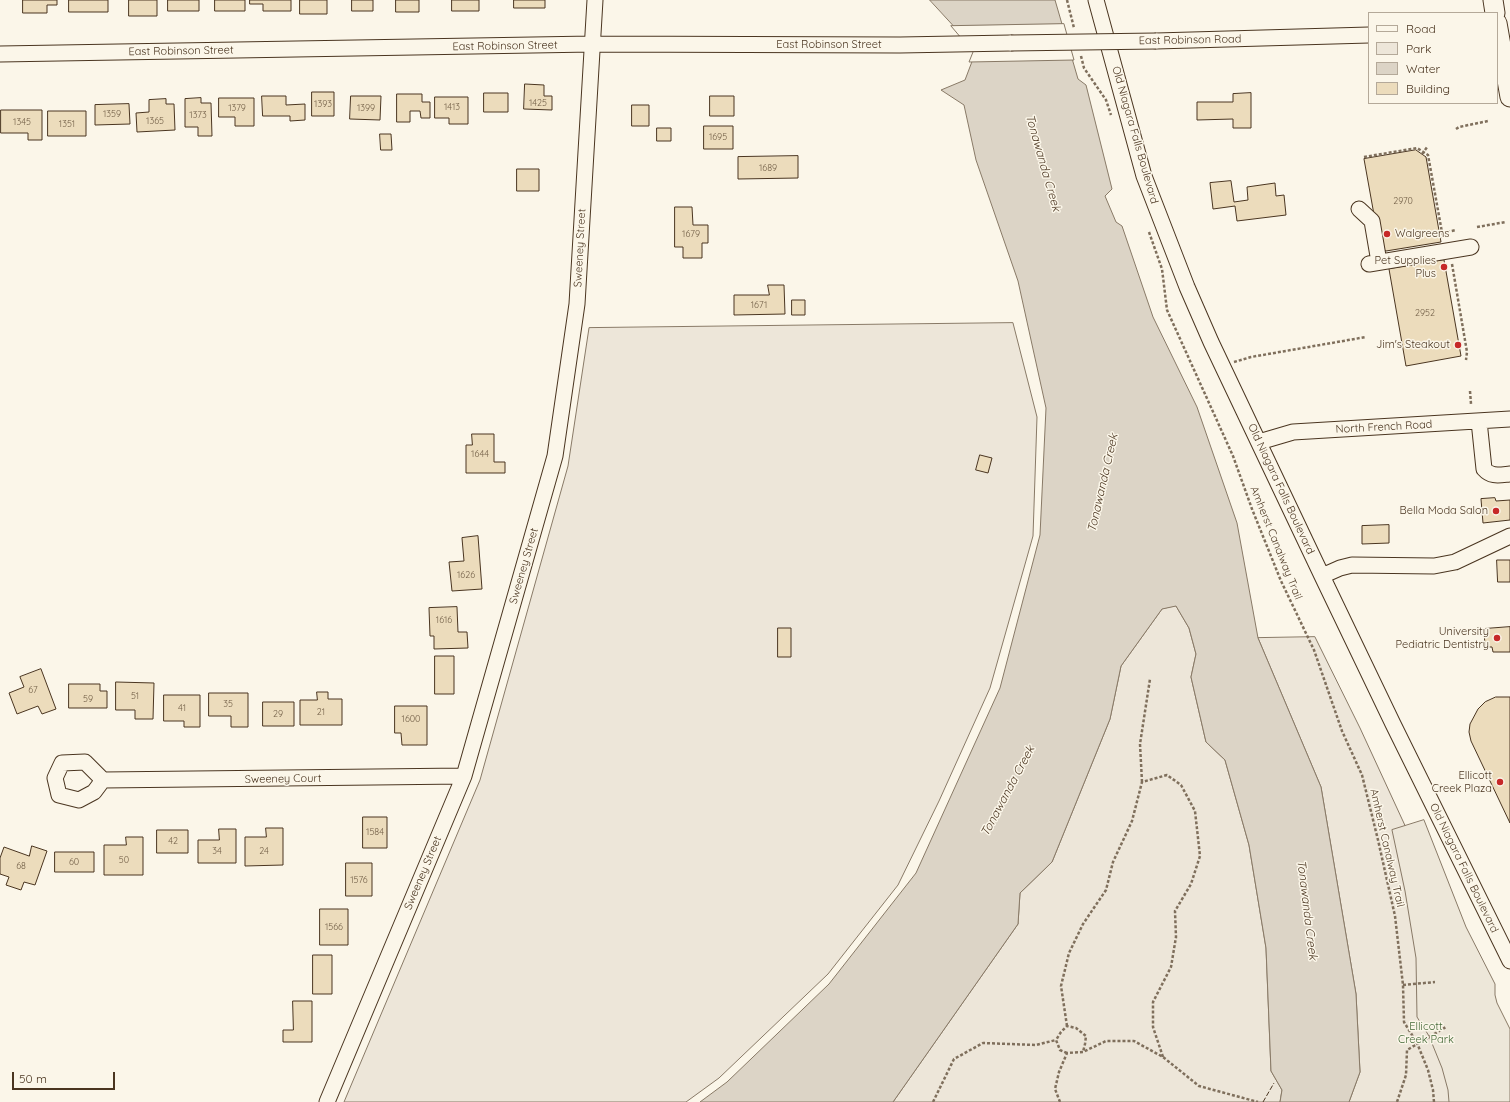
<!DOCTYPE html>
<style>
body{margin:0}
#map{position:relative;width:1510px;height:1102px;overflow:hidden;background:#fbf6e9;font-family:Quicksand,sans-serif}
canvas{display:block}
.legend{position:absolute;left:1368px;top:12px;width:130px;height:92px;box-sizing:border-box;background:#fbf6e9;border:1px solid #b4a999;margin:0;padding:5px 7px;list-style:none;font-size:12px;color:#4a3520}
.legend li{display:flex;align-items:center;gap:8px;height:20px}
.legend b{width:20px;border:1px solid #b4a999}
.scale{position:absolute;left:12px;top:1072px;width:103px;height:18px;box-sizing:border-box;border:2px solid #4a3520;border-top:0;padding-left:5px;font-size:12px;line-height:14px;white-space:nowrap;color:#4a3520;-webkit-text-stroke:3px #fbf6e9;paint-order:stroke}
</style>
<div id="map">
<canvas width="1510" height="1102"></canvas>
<ul class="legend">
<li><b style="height:5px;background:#fbf6e9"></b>Road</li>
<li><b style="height:11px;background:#ede6d9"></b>Park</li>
<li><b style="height:11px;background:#dcd4c6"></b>Water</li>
<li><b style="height:11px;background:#ecdcbc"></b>Building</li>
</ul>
<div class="scale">50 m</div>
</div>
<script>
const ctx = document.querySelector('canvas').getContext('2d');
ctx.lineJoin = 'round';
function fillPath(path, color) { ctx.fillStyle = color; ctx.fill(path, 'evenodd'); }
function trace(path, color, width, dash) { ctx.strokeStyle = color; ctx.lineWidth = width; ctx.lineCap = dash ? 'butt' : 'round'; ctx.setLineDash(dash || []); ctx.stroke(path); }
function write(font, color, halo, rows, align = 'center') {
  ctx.font = font + ' Quicksand,sans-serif'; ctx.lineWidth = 3; ctx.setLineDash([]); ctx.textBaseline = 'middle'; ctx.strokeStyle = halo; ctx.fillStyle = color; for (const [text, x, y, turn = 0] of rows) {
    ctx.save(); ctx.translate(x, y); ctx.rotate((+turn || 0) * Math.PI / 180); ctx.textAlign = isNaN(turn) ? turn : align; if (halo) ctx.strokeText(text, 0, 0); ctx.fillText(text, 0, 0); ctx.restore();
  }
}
const green = new Path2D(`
 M1013,323L1037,417L1033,536L990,688L939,801L898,885L828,974L719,1078L686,1102H344L480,780L568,466L589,328Z
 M1176,606L1189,628L1196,654L1191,677L1206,742L1225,760L1249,845L1266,948L1271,1071L1282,1090L1280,1102H893L1018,924L1020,893L1052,862L1110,719L1121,666L1162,609Z
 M1315,637L1360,728L1510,1053V1102H1349L1360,1072L1356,994L1321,787L1258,638Z`);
fillPath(green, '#ede6d9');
trace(green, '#887966', 1);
const parking = new Path2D(`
 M1424,820L1466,927L1495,984V995L1497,1003L1510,1029V1102H1449L1448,1090L1442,1068L1429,1036L1417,1017L1416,958L1405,891L1392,830Z`);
fillPath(parking, '#ede7d9');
trace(parking, '#887966', 1);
const water = new Path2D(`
 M930,0H1055L1078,79L1086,85L1112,189L1105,196L1116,222L1122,226L1153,317L1197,407L1237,523L1258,638L1321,787L1356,994L1360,1072L1349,1102H1280L1282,1090L1271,1071L1266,948L1249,845L1225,760L1206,742L1191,677L1196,654L1189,628L1176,606L1162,609L1121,666L1110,719L1052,862L1020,893L1018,924L893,1102H700L727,1082L829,984L916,873L1000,688L1040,535L1046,408L1018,281L976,160L964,105L941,90L965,80L976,51Z`);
fillPath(water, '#dcd4c6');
trace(water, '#887966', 1);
const pier = new Path2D(`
 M1064,24L1074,60L969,62L973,52L951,26Z`);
fillPath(pier, '#fbf6e9');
trace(pier, '#887966', 1);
const building = new Path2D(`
 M23,0H57V5H47V13H23Z
 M69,0H108V12H69Z
 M129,0H157V16H129Z
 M168,0H199V11H168Z
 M215,0H245V11H215Z
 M250,0H291V11H263V4H250Z
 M300,0H327V14H300Z
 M352,0H373V11H352Z
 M396,0H419V12H396Z
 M452,0H479V11H452Z
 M514,0H545V8H514Z
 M525,84L544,85V96H552V110L524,109Z
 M312,92H334V116H312Z
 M484,93H508V112H484Z
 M1251,93V128H1233V119L1197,120V102H1233V94Z
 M397,94H422V102H430V118H421L420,111H410V122H397Z
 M262,96H286V105L305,104V120L290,121V116H263Z
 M351,96H381L380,120L350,119Z
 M710,96H734V116H710Z
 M435,97H468V124H449V118H435Z
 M201,98V103H211L212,136H198V127H185V99Z
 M219,98H254V126H235V117H219Z
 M166,99V104H174L175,130L137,132L136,113L149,112V100Z
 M129,104L130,124L95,125V105Z
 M632,105H649V126H632Z
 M1,110H42V140H28V133H1Z
 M48,111H86V136H48Z
 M704,126H733V149H704Z
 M657,128H671V141H657Z
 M380,134H391L392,150H381Z
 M1416,150L1426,157L1441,242L1386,251L1380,248L1364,159Z
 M798,156V178L738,179V157Z
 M517,169H539V191H517Z
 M1231,181L1234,202L1248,200L1247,187L1275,183L1276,196L1284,195L1286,215L1237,221L1235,206L1213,209L1210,183Z
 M675,207H692L693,225H708V243H702V258H683V247H675Z
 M1444,260L1461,356L1406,366L1389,269Z
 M768,285H784L785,314L734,315V295H769Z
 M792,300H805V315H792Z
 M472,434H494V462H505V473H466V445H472Z
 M980,455L992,458L988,473L976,470Z
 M1495,498L1496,501L1510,500V520L1483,523L1481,499Z
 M1389,525V543L1362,544V526Z
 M478,536L482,589L452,591L449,562L464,561L462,538Z
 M1497,560H1510V582H1498Z
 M457,607L458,632H467L468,648L434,649V636H430L429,608Z
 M1510,627V652H1493L1492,647H1485L1484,629Z
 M778,628H791V657H778Z
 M435,656H454V694H435Z
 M41,669L56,709L42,714L38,706L17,714L9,693L24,687L20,677Z
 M116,682L154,683L153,719H135V710H116Z
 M69,684H100V691H107V708H69Z
 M317,692H328V699H342V725H300V700H317Z
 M209,693H248V727H231V716H209Z
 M164,695H200V727H184V721H164Z
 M1496,697H1510V823L1471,741L1469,732L1470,724L1478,709L1485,702Z
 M263,702H294V726H263Z
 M395,706H427V745H402L401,733H395Z
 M363,817H387V848H363Z
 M266,828H283V865L245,866V837H266Z
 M219,829H236V863H198V840H219Z
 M157,830H188V853H157Z
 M126,837H143V875H104V845H126Z
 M32,846L47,851L35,885L24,882L21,890L6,885L9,877L0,874V858L4,847L29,856Z
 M55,852H94V872H55Z
 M346,863H372V896H346Z
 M320,909H348V945H320Z
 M313,955H332V994H313Z
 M293,1001H312V1042H283V1030H293Z`);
fillPath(building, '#ecdcbc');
trace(building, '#4a3520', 1);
const minor = new Path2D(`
 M1096,0L1144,176L1187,287L1211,342L1322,576L1393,724L1510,961
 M1156,41L1369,35
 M0,54L592,44L900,45L1011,43
 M1359,209L1372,221L1379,262
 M1369,264L1471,247
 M1479,421L1484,469C1491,477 1499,475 1510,474
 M1259,442L1293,432L1510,419
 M1322,576L1340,568L1352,565L1434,566L1455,562L1510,536
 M103,780L94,792L79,800L59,795L55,778L62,763L85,762L103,780L464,776
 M327,1102L464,776L555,456L577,304L595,0`);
const major = new Path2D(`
 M1493,0L1495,13
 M1497,23L1510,97`);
trace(minor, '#4a3520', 17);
trace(major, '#4a3520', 21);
trace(new Path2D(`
 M1067,0L1074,28
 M1081,56L1084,68L1106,100L1111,115
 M1456,129L1459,127L1488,121
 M1422,154L1428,146
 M1364,157L1417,148L1428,155L1443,238
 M1477,227L1506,222
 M1149,232L1162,269L1167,310L1233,456L1252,509L1281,581L1314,650L1342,731L1362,775L1378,840L1395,916L1403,985L1404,1022L1417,1043L1428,1070L1433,1090L1434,1102
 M1442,233L1456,230
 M1452,264L1467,352L1466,360
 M1234,362L1251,357L1366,337
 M1470,391L1471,404
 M1142,782L1140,744L1150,679
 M1403,985L1435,982
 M1067,1026L1061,986L1069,953L1083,924L1106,890L1113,862L1132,821L1142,782L1167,775L1181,785L1195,811L1200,856L1191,884L1175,911L1176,937L1171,967L1153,1002V1027L1163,1057
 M1067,1053L1060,1050L1056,1040L1061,1032L1067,1026L1076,1028L1086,1036L1085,1044L1083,1052
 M933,1102L954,1059L983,1043L1036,1045L1056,1040
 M1060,1102L1055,1089L1059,1072L1067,1053L1083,1052L1106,1041H1134L1163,1057L1199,1086L1258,1102
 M1397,1102L1406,1075L1407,1050L1446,1027`), '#7f6f5c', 2.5, [3, 2]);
trace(minor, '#fbf6e9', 15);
trace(major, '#fbf6e9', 19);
const minorBridge = new Path2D(`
 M1011,43L1156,41`);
trace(minorBridge, '#4a3520', 17, []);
trace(minorBridge, '#fbf6e9', 15);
trace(new Path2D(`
 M1263,1102L1274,1083`), '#4a3520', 1, [5, 2]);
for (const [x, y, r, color] of [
 [1387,234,4,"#c62828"],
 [1444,267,4,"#c62828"],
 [1458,345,4,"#c62828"],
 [1496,511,4,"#c62828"],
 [1497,638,4,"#c62828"],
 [1500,782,4,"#c62828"]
]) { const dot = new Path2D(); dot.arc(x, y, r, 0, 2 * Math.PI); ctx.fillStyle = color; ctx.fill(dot); trace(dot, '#fbf6e9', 1.5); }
write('9px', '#725f47', null, [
 ["1425",538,103],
 ["1393",323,104],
 ["1413",452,107],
 ["1379",237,108],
 ["1399",366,108],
 ["1359",112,114],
 ["1373",198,115],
 ["1365",155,121],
 ["1345",22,122],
 ["1351",67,124],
 ["1695",718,137],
 ["1689",768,168],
 ["2970",1403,201],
 ["1679",691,234],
 ["1671",759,305],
 ["2952",1425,313],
 ["1644",480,454],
 ["1626",466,575],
 ["1616",444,620],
 ["67",33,690],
 ["51",135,696],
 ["59",88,699],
 ["35",228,704],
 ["41",182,708],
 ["21",321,712],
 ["29",278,714],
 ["1600",411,719],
 ["1584",375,832],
 ["42",173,841],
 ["34",217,851],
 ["24",264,851],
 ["50",124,860],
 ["60",74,862],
 ["68",21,866],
 ["1576",359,880],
 ["1566",334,927]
]);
write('11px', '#4a3520', '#fbf6e9', [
 ["East Robinson Road",1190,40,-1],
 ["East Robinson Street",829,45],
 ["East Robinson Street",505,46,-1],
 ["East Robinson Street",181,51,-1],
 ["Old Niagara Falls Boulevard",1135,135,74],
 ["Sweeney Street",580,248,-87],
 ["North French Road",1384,427,-3],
 ["Old Niagara Falls Boulevard",1281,489,65],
 ["Amherst Canalway Trail",1276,543,68],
 ["Sweeney Street",524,566,-74],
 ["Sweeney Court",283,779,-1],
 ["Amherst Canalway Trail",1387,848,77],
 ["Old Niagara Falls Boulevard",1464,868,64],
 ["Sweeney Street",423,873,-67]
]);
write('11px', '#4a3520', '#fbf6e9', [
 ["Walgreens",1395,234,"left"],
 ["Pet Supplies",1436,261],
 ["Plus",1436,274],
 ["Jim's Steakout",1450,345],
 ["Bella Moda Salon",1488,511],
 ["University",1489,632],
 ["Pediatric Dentistry",1489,645],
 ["Ellicott",1492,776],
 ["Creek Plaza",1492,789]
], 'right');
write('11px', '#436837', '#fbf6e9', [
 ["Ellicott",1426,1027],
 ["Creek Park",1426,1040]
]);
write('italic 12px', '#4a3520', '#fbf6e9', [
 ["Tonawanda Creek",1043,163,74],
 ["Tonawanda Creek",1103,483,-77],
 ["Tonawanda Creek",1008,791,-62],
 ["Tonawanda Creek",1307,910,83]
]);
</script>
